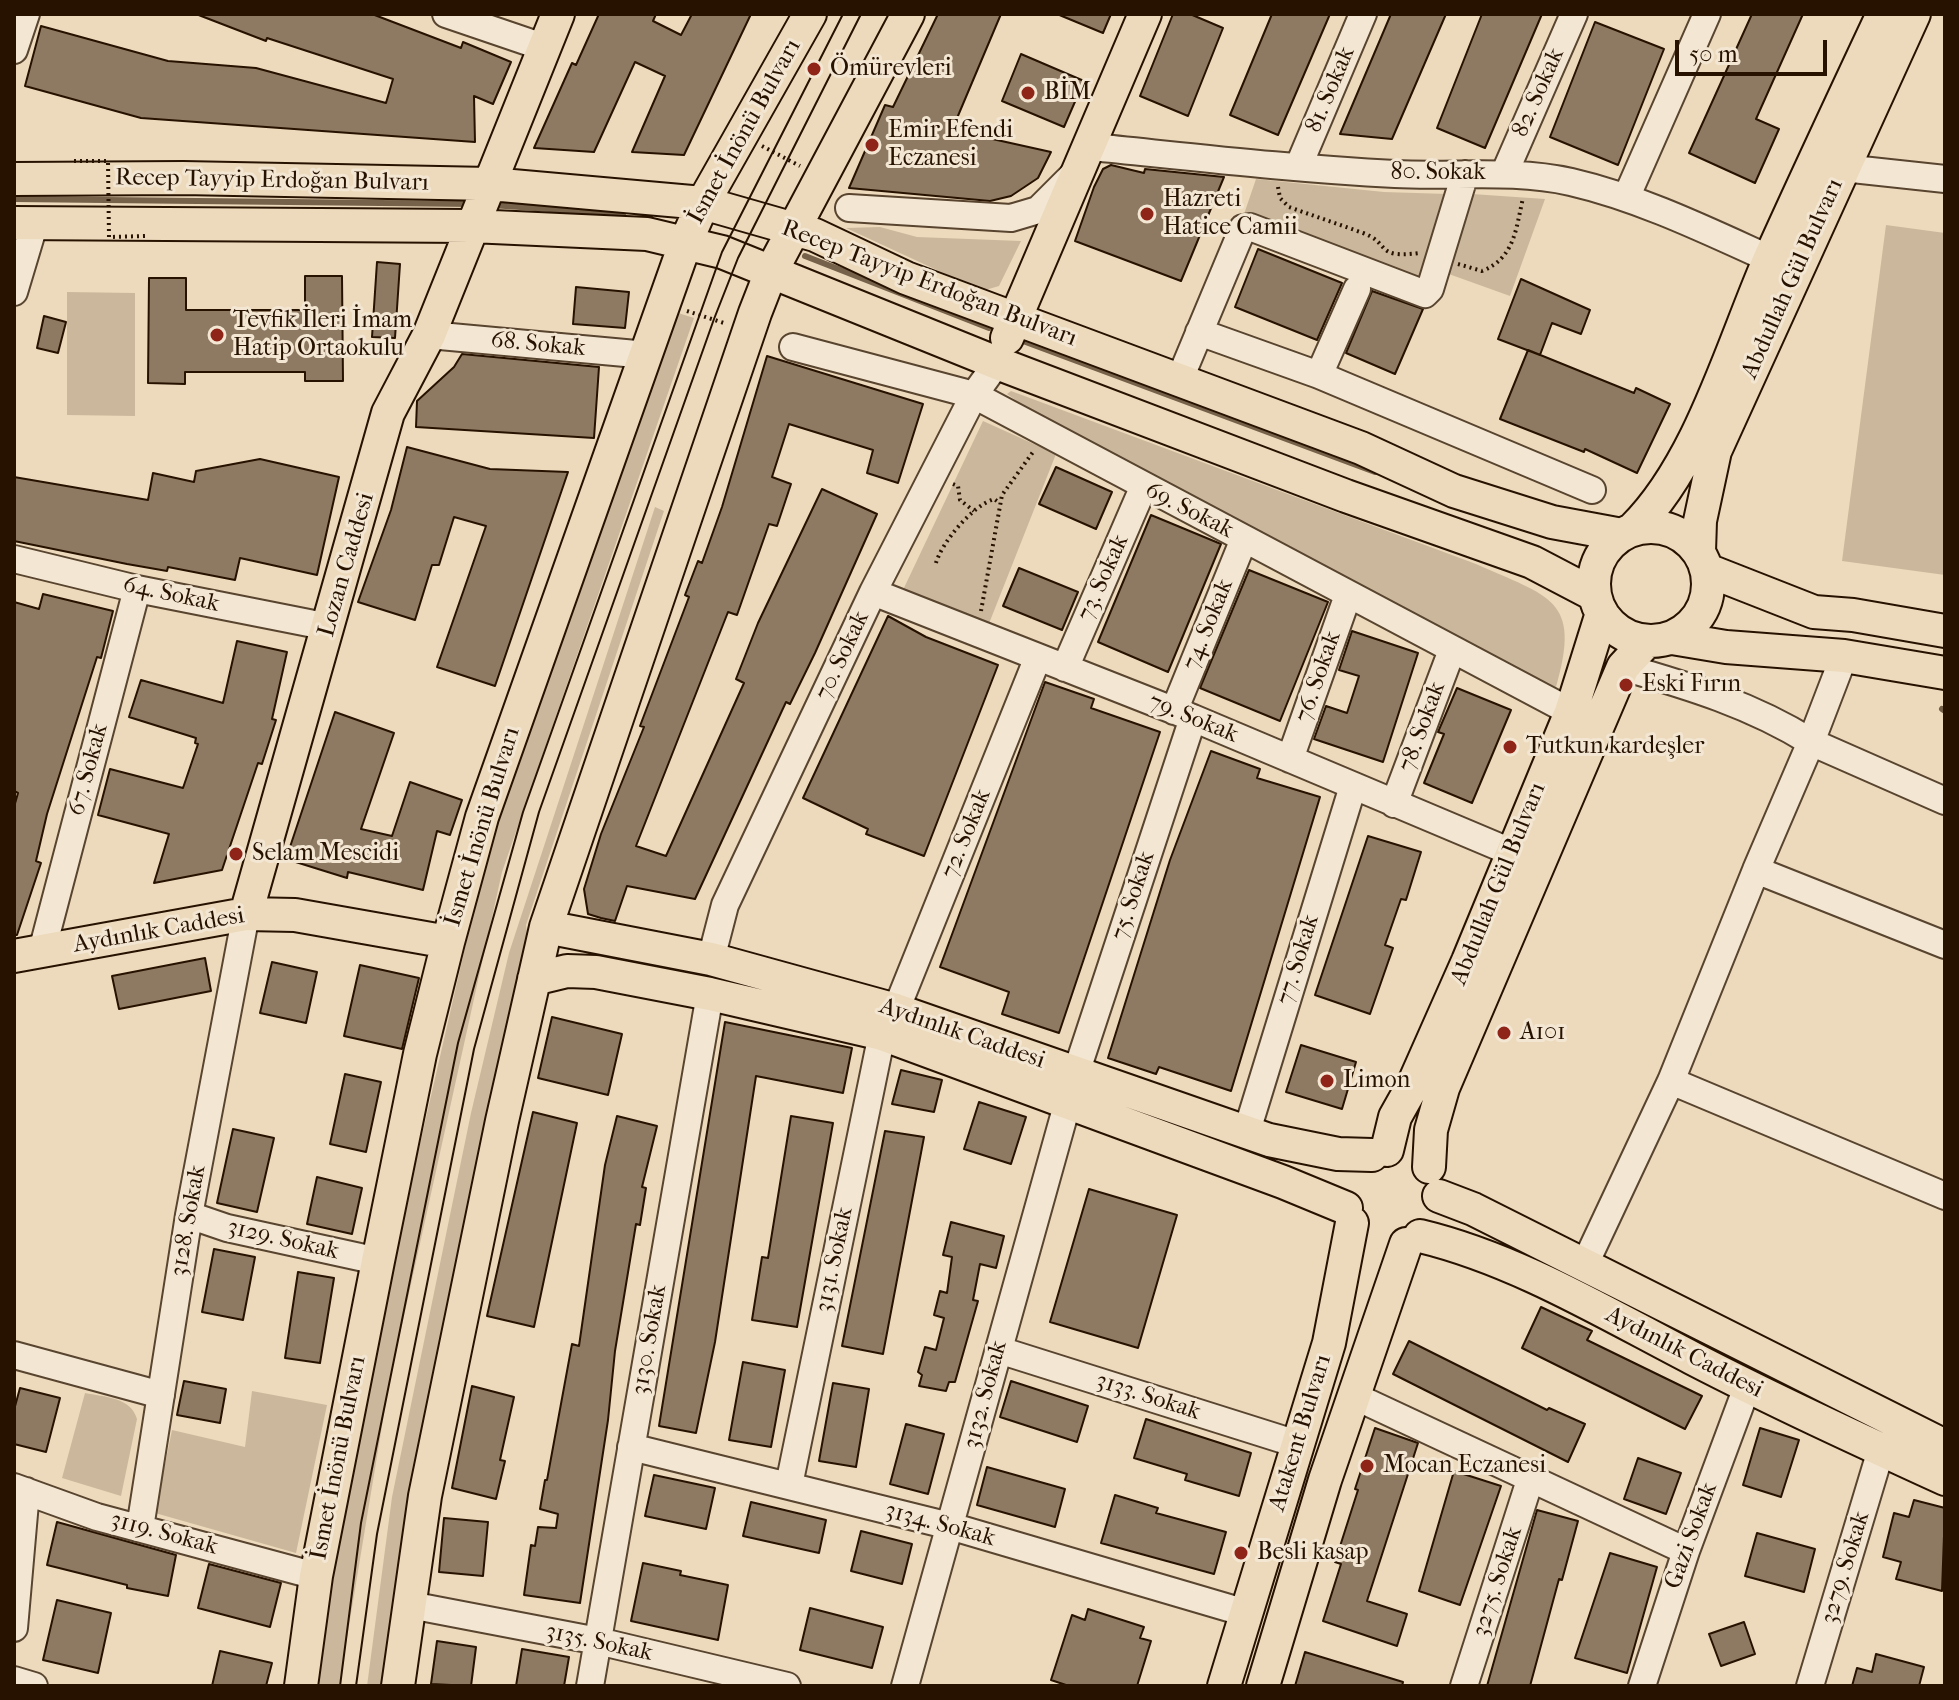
<!DOCTYPE html>
<meta charset="utf-8">
<style>
body{margin:0}
#map{position:relative;width:1959px;height:1700px;overflow:hidden;background:#eddabc;font-family:"IM FELL French Canon",serif}
canvas{display:block}
.frame{position:absolute;inset:0;border:16px solid #271200;pointer-events:none}
.scale{position:absolute;left:1675px;top:40px;width:152px;height:36px;box-sizing:border-box;border:4px solid #271200;border-top:0;padding-left:10px;font-size:24px;line-height:28px;white-space:nowrap;color:#271200;-webkit-text-stroke:6px #f3e7d3;paint-order:stroke}
</style>
<div id="map">
<canvas width="1959" height="1700"></canvas>
<div class="frame"></div>
<div class="scale">50 m</div>
</div>
<script>
const ctx = document.querySelector('canvas').getContext('2d');
ctx.lineJoin = 'round';
function fillPath(path, color) { ctx.fillStyle = color; ctx.fill(path, 'evenodd'); }
function trace(path, color, width, dash) { ctx.strokeStyle = color; ctx.lineWidth = width; ctx.lineCap = dash ? 'butt' : 'round'; ctx.setLineDash(dash || []); ctx.stroke(path); }
function write(font, color, halo, rows, align = 'center') {
  ctx.font = font + ' "IM FELL French Canon",serif'; ctx.lineWidth = 6; ctx.setLineDash([]); ctx.textBaseline = 'middle'; ctx.strokeStyle = halo; ctx.fillStyle = color; for (const [text, x, y, turn = 0] of rows) {
    ctx.save(); ctx.translate(x, y); ctx.rotate((+turn || 0) * Math.PI / 180); ctx.textAlign = isNaN(turn) ? turn : align; if (halo) ctx.strokeText(text, 0, 0); ctx.fillText(text, 0, 0); ctx.restore();
  }
}
fillPath(new Path2D(`
 M1256,179L1384,192L1448,194L1421,283L1243,217Z
 M1472,194L1545,199L1510,296L1446,273Z
 M1886,225L1945,233V575L1842,561Z
 M880,227L917,237L1021,241L999,286L982,291L846,228Z
 M67,292L135,293V416L67,415Z
 M675,312L694,318L502,872L389,1384L339,1686H315L338,1540L377,1331L484,865L513,769Z
 M1011,391L1476,564C1549,597 1582,598 1556,687L1414,620L1024,406L1007,394Z
 M983,421L1056,454L988,626L903,590Z
 M655,507L664,511L526,925L528,942L518,977L384,1686H367L392,1497L471,1113L509,953Z
 M252,1391L327,1405L296,1553L155,1513L172,1430L245,1447Z
 M85,1393C104,1397 131,1397 137,1419L121,1496L62,1478Z`), '#cbb89c');
trace(new Path2D(`
 M14,199L472,204
 M491,205L623,214
 M805,256L989,328
 M1023,341L1375,472
 M1942,709L1945,711`), '#76614a', 6);
const building = new Path2D(`
 M196,14H372L461,48L463,42L511,62L493,104L474,96L475,142L141,118L25,86L41,26L168,61L256,68L386,103L393,79L267,38L266,41Z
 M599,14H656L653,21L681,35L692,14H751L684,155L632,152L665,76L635,62L594,152L534,148L572,63L576,65Z
 M938,14H1001L952,130L1051,152L1038,178L1011,196L990,201L849,188L885,105L893,107Z
 M1057,14H1111L1103,33Z
 M1173,14H1190L1223,28L1188,116L1140,96Z
 M1272,14H1330L1278,135L1230,115Z
 M1391,14H1446L1392,139L1340,134Z
 M1482,14H1542L1485,148L1437,128Z
 M1752,14H1803L1756,119L1779,129L1755,183L1689,153Z
 M1595,22L1664,49L1618,165L1550,137Z
 M1021,54L1084,81L1064,127L1002,101Z
 M1111,165L1144,173L1145,169L1224,177L1181,281L1075,241L1094,187L1103,169Z
 M1258,249L1342,283L1317,340L1235,307Z
 M377,262L400,264L395,338L372,337Z
 M305,276H342L343,381H305V372H185V384L148,383L149,278H186V310H305Z
 M1521,279L1590,310L1581,334L1552,323L1540,355L1498,339Z
 M576,287L629,292L625,328L573,324Z
 M1372,291L1423,309L1395,374L1346,353Z
 M44,316L66,322L58,353L37,348Z
 M1528,350L1634,393L1636,388L1670,404L1637,473L1585,449L1584,452L1500,419Z
 M462,354L599,367L594,438L416,427L417,401L454,367Z
 M767,356L923,404L898,483L867,473L873,450L789,424L772,477L791,484L777,526L769,524L737,615L728,612L636,846L666,856L744,683L736,679L758,623L822,489L877,514L815,653L790,704L786,702L695,899L627,886L615,921L601,918L588,914L584,889L601,834L644,727L640,726L689,597L685,595L698,561L702,563L722,507Z
 M407,447L490,469L568,472L495,686L437,667L486,526L454,517L439,565H432L415,620L358,602L391,510Z
 M260,459L339,477L317,575L240,558L235,580L168,567L167,571L127,564L14,541V477L148,500L153,473L194,482L196,471Z
 M1056,467L1112,492L1096,529L1039,504Z
 M1151,515L1221,544L1168,672L1098,642Z
 M1019,568L1078,592L1062,630L1003,606Z
 M1249,570L1328,602L1280,721L1200,688Z
 M43,594L113,611L101,658L97,657L47,814L36,861L41,863L17,935H14V807L18,793L14,791V602L39,609Z
 M888,616L926,637L998,665L924,856L866,834L868,829L803,798Z
 M1352,631L1418,653L1383,762L1314,739L1326,706L1347,713L1359,676L1339,670Z
 M237,641L287,652L272,719L276,720L262,764L258,763L222,870L154,883L169,834L98,815L110,769L183,788L198,744L195,743L196,738L129,717L141,680L223,703Z
 M1045,682L1094,699L1091,708L1160,732L1059,1033L1002,1014L1009,992L940,967Z
 M1457,688L1511,710L1472,803L1424,783L1444,734L1438,732Z
 M335,712L394,733L361,829L392,836L410,782L462,800L450,835L437,831L423,890L348,872L347,878L286,859Z
 M1211,751L1260,769L1257,778L1320,797L1231,1091L1159,1067L1156,1074L1108,1058L1170,860Z
 M1368,836L1421,852L1406,900L1401,899L1385,945L1393,948L1370,1014L1315,995Z
 M205,958L211,991L119,1009L112,976Z
 M272,962L317,972L306,1023L260,1013Z
 M360,965L419,978L402,1049L344,1036Z
 M552,1017L622,1034L608,1095L538,1078Z
 M725,1022L852,1048L843,1093L756,1076L715,1342L696,1433L659,1426Z
 M1301,1045L1356,1062L1342,1109L1286,1092Z
 M901,1070L942,1080L934,1112L892,1104Z
 M345,1074L381,1082L366,1152L330,1144Z
 M979,1102L1026,1117L1011,1164L964,1149Z
 M533,1112L577,1123L534,1327L487,1316Z
 M617,1116L657,1126L642,1187L646,1188L640,1225L636,1224L615,1351L608,1420L580,1603L524,1595L531,1545L535,1546L538,1527L556,1528L558,1514L540,1509L545,1480H547L572,1344L579,1346L605,1165Z
 M791,1116L833,1123L797,1327L752,1320L762,1257L768,1258Z
 M233,1129L274,1138L257,1212L217,1203Z
 M885,1131L924,1137L883,1354L842,1346Z
 M317,1177L362,1188L352,1234L307,1224Z
 M1089,1189L1177,1215L1138,1348L1050,1322Z
 M951,1222L1004,1236L996,1268L980,1264L973,1300L978,1301L955,1382H949L946,1391L919,1386L922,1375L918,1372L925,1347L936,1350L944,1318L934,1315L940,1291L947,1293L952,1257L943,1255Z
 M214,1249L255,1257L243,1320L202,1312Z
 M298,1272L334,1278L320,1363L285,1358Z
 M1541,1307L1592,1331L1587,1340L1702,1396L1685,1429L1522,1348Z
 M1409,1341L1547,1410L1549,1408L1585,1424L1568,1462L1393,1374Z
 M743,1362L785,1370L771,1447L729,1440Z
 M184,1381L226,1389L220,1423L177,1415Z
 M1011,1381L1088,1406L1077,1442L1000,1417Z
 M833,1383L869,1389L856,1467L819,1461Z
 M472,1386L514,1397L500,1460L505,1461L496,1499L452,1488Z
 M20,1388L60,1398L46,1452L14,1444V1410Z
 M1146,1419L1251,1453L1239,1496L1185,1480L1187,1474L1134,1458Z
 M906,1424L944,1434L928,1494L890,1484Z
 M1375,1428L1418,1443L1367,1601L1407,1614L1397,1646L1323,1621L1341,1564L1335,1562L1358,1490L1355,1489Z
 M1760,1428L1799,1440L1781,1497L1743,1485Z
 M1638,1458L1681,1473L1666,1514L1624,1499Z
 M987,1467L1065,1489L1055,1527L977,1505Z
 M1454,1471L1501,1486L1460,1605L1419,1591Z
 M654,1475L715,1488L706,1529L645,1516Z
 M1115,1495L1158,1508L1156,1513L1226,1532L1214,1574L1101,1543Z
 M1914,1500L1945,1508L1942,1591L1896,1579L1901,1562L1883,1557L1894,1513L1909,1517Z
 M751,1502L826,1520L819,1553L743,1536Z
 M1537,1510L1578,1521L1562,1580L1559,1579L1530,1686H1487Z
 M444,1518L488,1522L483,1576L439,1572Z
 M57,1522L176,1555L168,1596L127,1588V1585L47,1565Z
 M861,1531L912,1544L902,1584L851,1571Z
 M1757,1533L1815,1549L1804,1592L1745,1576Z
 M1610,1553L1657,1567L1627,1673L1575,1658Z
 M643,1563L681,1571L680,1575L728,1585L718,1640L631,1621Z
 M209,1564L281,1583L270,1627L198,1608Z
 M57,1600L111,1613L98,1673L43,1660Z
 M810,1608L883,1627L872,1668L800,1650Z
 M1088,1609L1144,1627L1140,1638L1151,1641L1137,1686H1069L1051,1680L1072,1615L1085,1620Z
 M1744,1622L1755,1654L1721,1666L1709,1634Z
 M437,1641L476,1647L471,1686L431,1684Z
 M522,1649L569,1657L564,1686H516Z
 M220,1651L272,1663L266,1686H212Z
 M1305,1652L1403,1682L1402,1686H1295Z
 M1876,1654L1924,1667L1919,1686H1852L1857,1668L1872,1672Z`);
fillPath(building, '#8e7a62');
trace(building, '#271200', 2);
const minor = new Path2D(`
 M446,14L543,47
 M14,50L26,14
 M1092,147C1192,157 1294,169 1395,174C1455,177 1512,169 1571,182C1640,198 1706,230 1770,259
 M1299,165L1363,14
 M1843,168L1945,179
 M1505,172L1574,14
 M1626,198L1707,14
 M849,208L1011,218L1038,210L1073,175
 M14,292L35,222
 M1199,332L1319,375L1592,490
 M429,335L647,355
 M793,347L974,395L1571,712
 M1319,375L1357,289
 M1179,381L1243,228L1250,227L1425,294L1430,289L1465,174
 M14,559L137,589L329,627
 M873,592L1193,718L1511,852
 M1844,656L1811,742L1945,801
 M1623,667C1689,686 1752,705 1811,742L1756,870
 M1065,668L1143,488
 M1174,711L1244,539
 M1290,759L1348,595
 M1394,804L1452,650
 M42,951L137,589
 M711,959L725,905L873,592L974,395L997,363
 M896,1010L1038,657
 M1076,1073L1193,718
 M1671,1081L1945,1196
 M1246,1134L1353,786
 M189,1215L227,1228L378,1261
 M1584,1266L1671,1081L1756,870L1945,945
 M999,1350L1297,1444
 M14,1355L161,1395
 M1354,1396L1686,1551
 M631,1447L950,1526L1246,1613
 M789,1485L882,1034
 M14,1487L97,1517L316,1576
 M140,1528L189,1215L246,914
 M410,1605L598,1641L787,1686
 M14,1628L26,1491
 M14,1680L34,1686
 M590,1686L710,994
 M905,1686L1067,1105
 M1464,1686L1531,1477
 M1642,1686L1686,1551L1747,1387
 M1810,1686L1881,1450`);
const major = new Path2D(`
 M14,179L183,178L490,184L703,203L815,235L906,278L1361,448L1454,491L1552,522L1622,535
 M14,223L471,226L647,234L722,252L997,363L1346,496L1532,562L1595,595
 M1007,338L1145,14
 M1594 584a57 57 0 1 1 114 0a57 57 0 1 1-114 0Z
 M1633,529C1700,463 1732,345 1770,258C1807,176 1845,95 1883,14
 M1699,552L1700,521L1715,451L1914,14
 M1707,570L1814,612L1853,615L1945,631
 M1672,638L1726,647L1844,656L1945,673
 M246,914L388,413L429,335L558,14
 M546,927L711,959L896,1010L1269,1140L1338,1154L1372,1155
 M14,956L246,914L295,915L448,942
 M534,979L567,971L596,972L710,994L882,1034L1283,1182L1346,1208
 M1387,1150L1395,1117L1413,1085L1468,961L1571,712L1602,613
 M1429,1167L1431,1130L1443,1088L1623,667L1647,641
 M1439,1196L1473,1209L1945,1446
 M1420,1236C1516,1259 1605,1313 1692,1358C1775,1401 1860,1440 1945,1479
 M301,1686L316,1576L378,1261L420,1054L448,942L482,817L685,244L703,203L810,14
 M398,1686L425,1496L502,1121L546,927L755,313L771,272L908,14
 M1224,1686L1329,1343L1352,1223
 M1263,1686L1325,1480L1406,1244`);
trace(minor, '#58442f', 30);
trace(major, '#271200', 36);
trace(new Path2D(`
 M762,146L800,166
 M1278,187L1280,198L1289,207C1314,216 1338,224 1363,233C1391,243 1374,259 1419,253
 M1458,264L1482,271C1515,258 1516,228 1523,198
 M687,311L724,323
 M953,484L958,486L960,500L974,511
 M936,563C942,542 972,506 994,499L1000,503
 M981,611L1002,495L1033,452`), '#271200', 4, [2, 4]);
trace(minor, '#f3e7d3', 26);
trace(major, '#eddabc', 32);
trace(new Path2D(`
 M340,1686L361,1523L458,1043L523,812L722,252L843,14
 M356,1686L377,1534L474,1049L539,812L714,319L738,258L861,14`), '#271200', 2);
trace(new Path2D(`
 M74,161H108L109,237L146,236`), '#271200', 4, [2, 4]);
for (const [x, y, r, color] of [
 [814,69,8,"#8f2418"],
 [1028,93,8,"#8f2418"],
 [872,145,8,"#8f2418"],
 [1147,214,8,"#8f2418"],
 [217,335,8,"#8f2418"],
 [1626,685,8,"#8f2418"],
 [1510,747,8,"#8f2418"],
 [236,854,8,"#8f2418"],
 [1504,1033,8,"#8f2418"],
 [1327,1081,8,"#8f2418"],
 [1367,1466,8,"#8f2418"],
 [1241,1553,8,"#8f2418"]
]) { const dot = new Path2D(); dot.arc(x, y, r, 0, 2 * Math.PI); ctx.fillStyle = color; ctx.fill(dot); trace(dot, '#f3e7d3', 3); }
write('24px', '#271200', '#f3e7d3', [
 ["Ömürevleri",830,69],
 ["BİM",1044,93],
 ["Emir Efendi",888,131],
 ["Eczanesi",888,159],
 ["Hazreti",1163,200],
 ["Hatice Camii",1163,228],
 ["Tevfik İleri İmam",233,321],
 ["Hatip Ortaokulu",233,349],
 ["Eski Fırın",1642,685],
 ["Tutkun kardeşler",1526,747],
 ["Selam Mescidi",252,854],
 ["A101",1520,1033],
 ["Limon",1343,1081],
 ["Mocan Eczanesi",1383,1466],
 ["Besli kasap",1257,1553]
], 'left');
write('24px', '#271200', '#f3e7d3', [
 ["81. Sokak",1331,90,-67],
 ["82. Sokak",1539,93,-66],
 ["İsmet İnönü Bulvarı",745,132,-61],
 ["80. Sokak",1438,173],
 ["Recep Tayyip Erdoğan Bulvarı",272,181,1],
 ["Abdullah Gül Bulvarı",1793,279,-66],
 ["Recep Tayyip Erdoğan Bulvarı",929,284,21],
 ["68. Sokak",538,345,5],
 ["69. Sokak",1189,511,27],
 ["Lozan Caddesi",347,565,-74],
 ["73. Sokak",1104,578,-66],
 ["64. Sokak",171,595,12],
 ["74. Sokak",1209,625,-68],
 ["70. Sokak",843,656,-65],
 ["76. Sokak",1319,677,-71],
 ["79. Sokak",1193,719,22],
 ["78. Sokak",1423,727,-70],
 ["67. Sokak",89,770,-75],
 ["İsmet İnönü Bulvarı",483,827,-73],
 ["72. Sokak",967,834,-68],
 ["Abdullah Gül Bulvarı",1499,884,-68],
 ["75. Sokak",1134,896,-72],
 ["Aydınlık Caddesi",159,931,-10],
 ["77. Sokak",1299,960,-73],
 ["Aydınlık Caddesi",962,1034,19],
 ["3128. Sokak",189,1221,-80],
 ["3129. Sokak",283,1240,13],
 ["3131. Sokak",835,1260,-78],
 ["3130. Sokak",650,1340,-80],
 ["Aydınlık Caddesi",1684,1353,27],
 ["3132. Sokak",986,1395,-75],
 ["3133. Sokak",1148,1397,18],
 ["Atakent Bulvarı",1301,1433,-73],
 ["İsmet İnönü Bulvarı",339,1458,-79],
 ["3134. Sokak",940,1525,15],
 ["3119. Sokak",164,1534,15],
 ["Gazi Sokak",1692,1536,-70],
 ["3279. Sokak",1846,1568,-73],
 ["3275. Sokak",1498,1582,-72],
 ["3135. Sokak",599,1643,12]
]);
</script>
